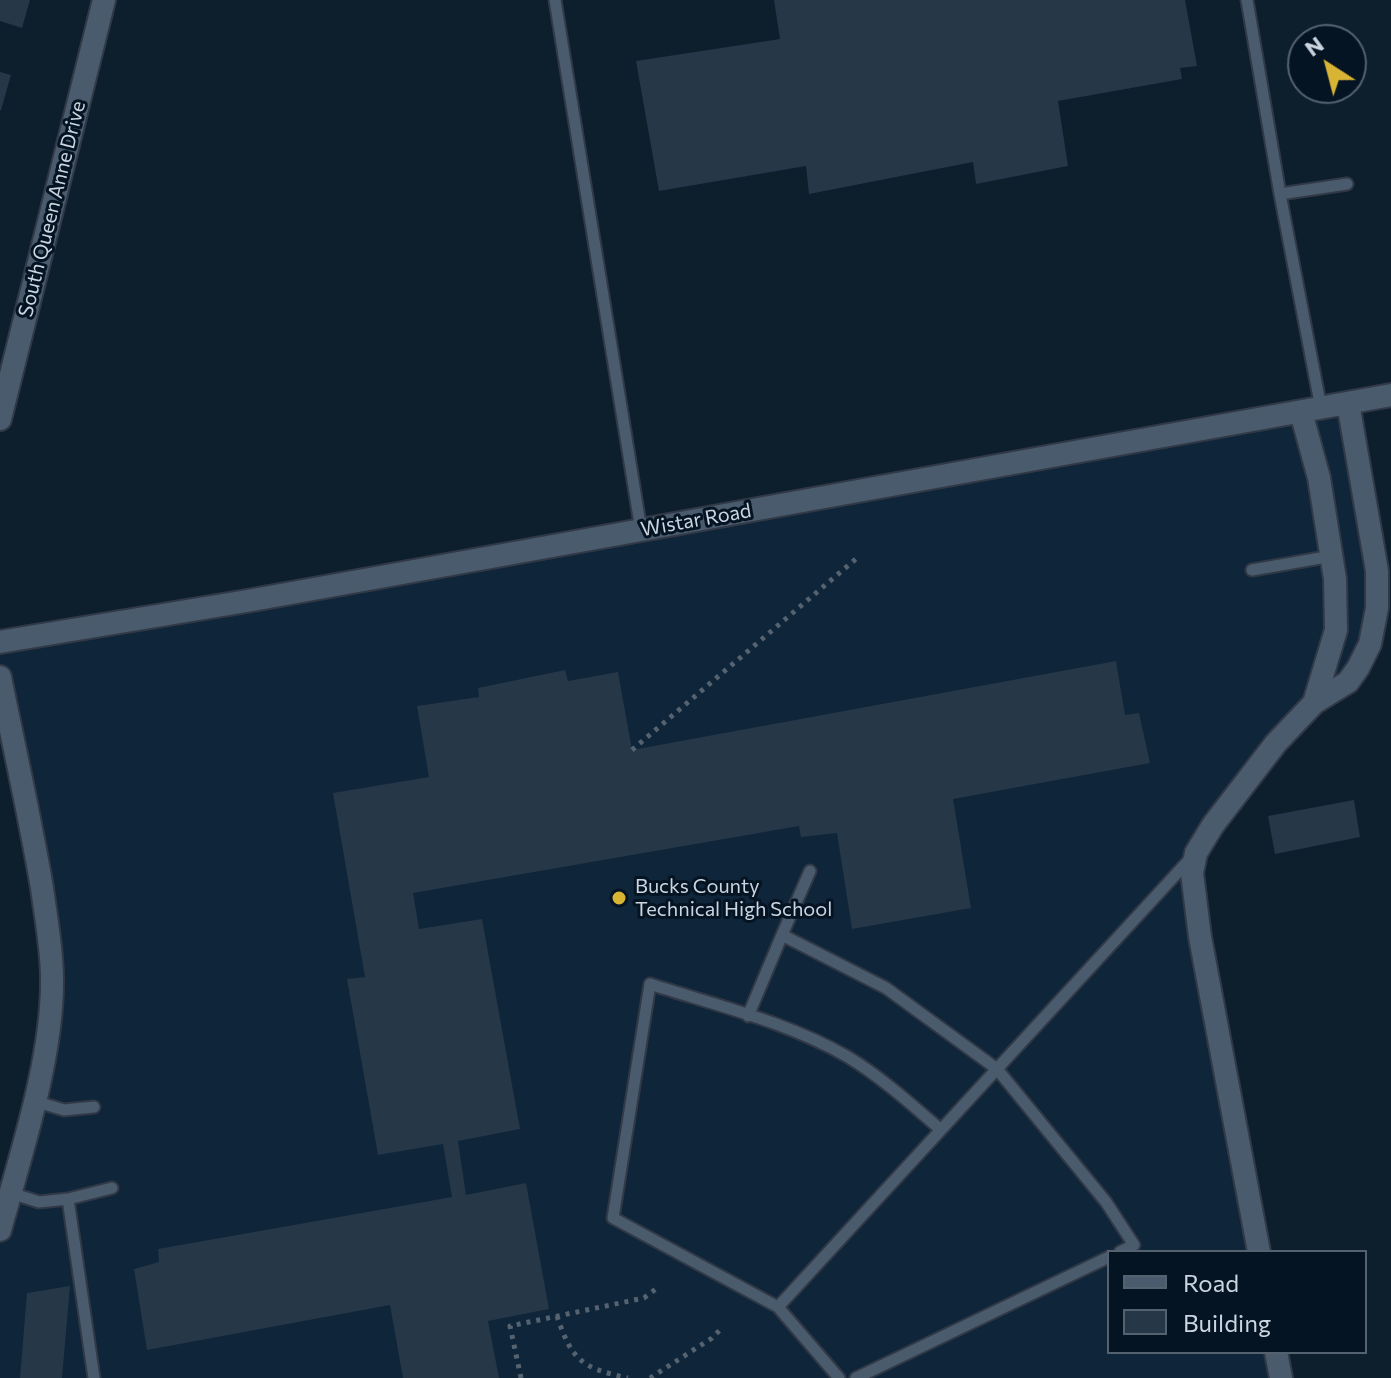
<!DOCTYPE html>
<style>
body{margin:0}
#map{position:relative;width:1391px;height:1378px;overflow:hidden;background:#0d1e2d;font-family:Commissioner,sans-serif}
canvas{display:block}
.legend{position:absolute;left:1107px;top:1250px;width:260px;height:104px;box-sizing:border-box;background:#051423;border:2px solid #54616f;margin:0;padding:10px 14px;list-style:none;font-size:24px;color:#cbd5e0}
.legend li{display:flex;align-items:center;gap:16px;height:40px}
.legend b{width:40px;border:2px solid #54616f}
.north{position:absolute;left:1287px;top:24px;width:80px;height:80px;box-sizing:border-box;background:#051423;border:2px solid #54616f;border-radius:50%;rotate:324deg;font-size:22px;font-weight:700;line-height:32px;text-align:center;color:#cbd5e0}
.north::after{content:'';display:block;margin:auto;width:28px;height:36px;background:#d7b434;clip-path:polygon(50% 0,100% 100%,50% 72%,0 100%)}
</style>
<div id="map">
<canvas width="1391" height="1378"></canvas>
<ul class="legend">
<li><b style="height:10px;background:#495b6d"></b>Road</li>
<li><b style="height:22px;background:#263748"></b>Building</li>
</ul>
<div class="north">N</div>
</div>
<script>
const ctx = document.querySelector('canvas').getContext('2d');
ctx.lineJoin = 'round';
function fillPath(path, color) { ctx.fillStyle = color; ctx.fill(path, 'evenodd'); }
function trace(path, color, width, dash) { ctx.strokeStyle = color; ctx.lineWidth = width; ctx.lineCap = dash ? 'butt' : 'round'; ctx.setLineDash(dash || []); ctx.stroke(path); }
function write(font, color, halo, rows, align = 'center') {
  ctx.font = font + ' Commissioner,sans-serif'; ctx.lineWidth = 6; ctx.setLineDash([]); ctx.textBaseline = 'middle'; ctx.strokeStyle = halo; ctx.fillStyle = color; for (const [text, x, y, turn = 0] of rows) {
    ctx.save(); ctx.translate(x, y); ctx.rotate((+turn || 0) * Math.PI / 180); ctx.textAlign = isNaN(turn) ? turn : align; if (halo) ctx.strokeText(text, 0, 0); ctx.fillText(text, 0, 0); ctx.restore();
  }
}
fillPath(new Path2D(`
 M1348,403L1377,608L1334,693L1196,853L1259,1252H1109V1352H1276L1281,1378H0V1230L52,980L0,677V642Z`), '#0f253a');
fillPath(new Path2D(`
 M0,0H30L22,28L0,21Z
 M774,0H1185L1197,66L1180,68L1182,79L1058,101L1068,166L976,184L973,162L809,194L806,166L659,191L636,61L780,39Z
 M0,72L11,75L1,110H0Z
 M1116,661L1125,715L1139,713L1150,763L953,799L971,908L852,929L837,833L801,837L799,826L413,893L419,929L482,919L520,1129L458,1141L466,1195L526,1183L549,1309L488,1321L499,1378H403L390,1305L147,1350L134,1269L159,1262L158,1249L452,1197L443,1144L378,1155L347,979L365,977L333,793L429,777L417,706L479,697L478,688L565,670L568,681L618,672L632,750Z
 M1354,800L1360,837L1275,854L1268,816Z
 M70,1286L62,1378H20L27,1293Z`), '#263748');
const service = new Path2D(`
 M555,0L641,530
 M1247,0L1280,194L1321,408
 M1280,194L1347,184
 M1252,570L1332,556
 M782,935L810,871
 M748,1016L782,935L886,988L997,1069L1106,1202L1134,1245L1120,1252
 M34,1101L64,1110L94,1107
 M11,1193L39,1202L68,1199L112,1188
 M68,1199L94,1378
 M778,1307L1190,859
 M839,1378L778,1307L613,1218L650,984C715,1005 788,1022 848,1057C881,1077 911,1104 941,1130
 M856,1378L1109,1257`);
const minor = new Path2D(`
 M1301,412L1319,478L1335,579L1336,630L1314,703
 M0,419L104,0
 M0,642L247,601L1391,395
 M0,677C14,747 30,817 42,888C46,918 52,948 52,979C53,1057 21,1154 0,1230
 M1259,1252L1200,937L1192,873L1196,853L1213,825L1276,743L1314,703L1348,682L1358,668L1370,644L1377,608V571L1348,403
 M1276,1352L1281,1378`);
trace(service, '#313846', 15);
trace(minor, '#313846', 26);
trace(new Path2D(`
 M632,750L857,558
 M557,1316C572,1361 582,1368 628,1378
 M521,1378L510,1326L644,1298L657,1288
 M650,1378L712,1338L722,1328`), '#556371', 5, [4, 6]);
trace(service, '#495b6d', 11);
trace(minor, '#495b6d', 22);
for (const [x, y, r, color] of [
 [619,898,8,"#d7b434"]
]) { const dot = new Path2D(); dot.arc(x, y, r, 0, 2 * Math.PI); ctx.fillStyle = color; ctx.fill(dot); trace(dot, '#051423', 3); }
write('20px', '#cbd5e0', '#051423', [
 ["South Queen Anne Drive",52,209,-76],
 ["Wistar Road",696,520,-10]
]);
write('20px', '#cbd5e0', '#051423', [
 ["Bucks County",635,886],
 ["Technical High School",635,909]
], 'left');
</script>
